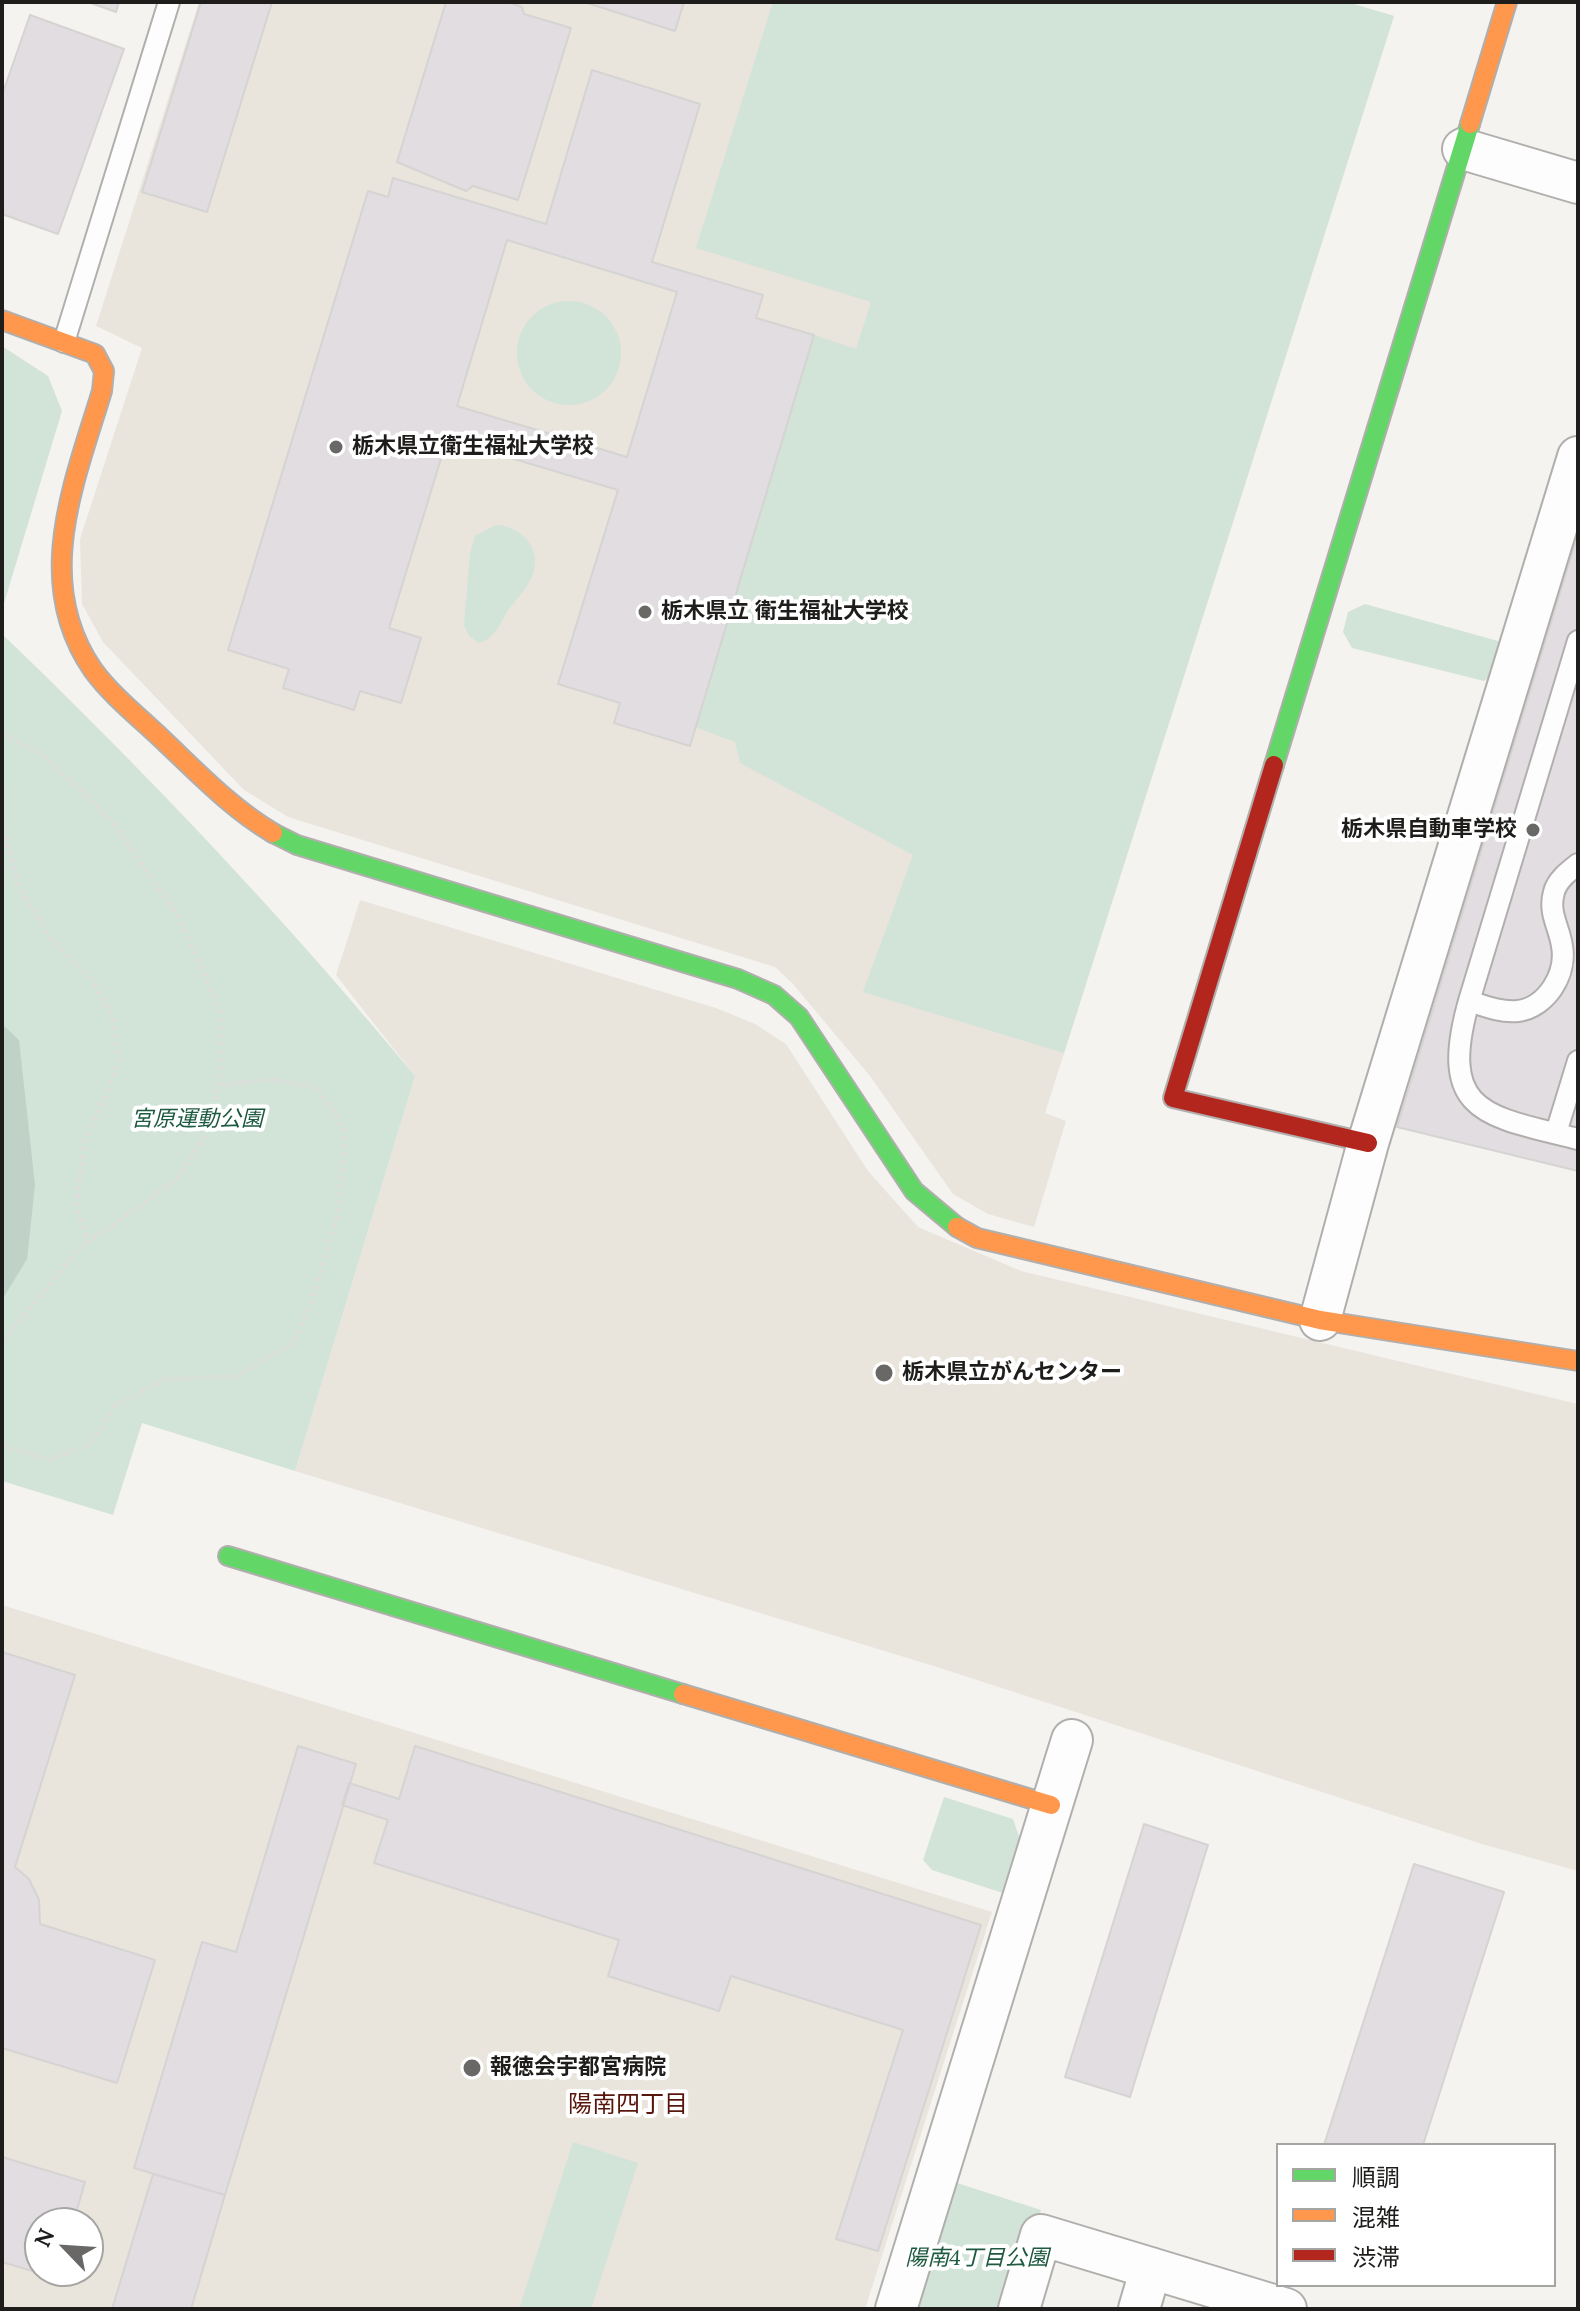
<!DOCTYPE html>
<meta charset="utf-8">
<style>
body{margin:0}
#map{position:relative;width:1580px;height:2311px;overflow:hidden;background:#f5f3f0;font-family:Lora,"Noto Sans JP",serif}
canvas{display:block}
.frame{position:absolute;inset:0;border:4px solid #1e1d1b;pointer-events:none}
.legend{position:absolute;left:1276px;top:2143px;width:280px;height:144px;box-sizing:border-box;background:#fff;border:2px solid #a5a5a4;margin:0;padding:10px 14px;list-style:none;font-size:24px;color:#1e1d1b}
.legend li{display:flex;align-items:center;gap:16px;height:40px}
.legend b{width:40px;border:2px solid #a5a5a4}
.north{position:absolute;left:24px;top:2207px;width:80px;height:80px;box-sizing:border-box;background:#fff;border:2px solid #a5a5a4;border-radius:50%;rotate:295deg;font-size:22px;font-weight:700;line-height:32px;text-align:center;color:#1e1d1b}
.north::after{content:'';display:block;margin:auto;width:28px;height:36px;background:#696866;clip-path:polygon(50% 0,100% 100%,50% 72%,0 100%)}
</style>
<div id="map">
<canvas width="1580" height="2311"></canvas>
<div class="frame"></div>
<ul class="legend">
<li><b style="height:10px;background:#63d668"></b>順調</li>
<li><b style="height:10px;background:#ff974d"></b>混雑</li>
<li><b style="height:10px;background:#b3261e"></b>渋滞</li>
</ul>
<div class="north">N</div>
</div>
<script>
const ctx = document.querySelector('canvas').getContext('2d');
ctx.lineJoin = 'round';
function fillPath(path, color) { ctx.fillStyle = color; ctx.fill(path, 'evenodd'); }
function trace(path, color, width, dash) { ctx.strokeStyle = color; ctx.lineWidth = width; ctx.lineCap = dash ? 'butt' : 'round'; ctx.setLineDash(dash || []); ctx.stroke(path); }
function write(font, color, halo, rows, align = 'center') {
  ctx.font = font + ' Lora,"Noto Sans JP",serif'; ctx.lineWidth = 8; ctx.setLineDash([]); ctx.textBaseline = 'middle'; ctx.strokeStyle = halo; ctx.fillStyle = color; for (const [text, x, y, turn = 0] of rows) {
    ctx.save(); ctx.translate(x, y); ctx.rotate((+turn || 0) * Math.PI / 180); ctx.textAlign = isNaN(turn) ? turn : align; if (halo) ctx.strokeText(text, 0, 0); ctx.fillText(text, 0, 0); ctx.restore();
  }
}
fillPath(new Path2D(`
 M199,2H1347L1394,16L1045,1113L1066,1121L1034,1227L988,1214L953,1194L870,1076L793,984L775,967L288,817L244,790L103,642L82,604L80,539L142,348L96,326Z
 M360,900L716,1008L755,1024L786,1044L868,1171L918,1227L1021,1271L1578,1404V1871L1482,1844L937,1667L295,1471L415,1076L336,975Z
 M2,1605L992,1912L865,2309H2ZM40,2223H88V2271H40Z`), '#e9e4dc');
fillPath(new Path2D(`
 M773,2H1347L1394,16L1064,1053L863,992L913,855L740,763L735,742L695,727L814,335L856,349L871,302L696,248Z
 M517 353a52 52 0 1 1 104 0a52 52 0 1 1-104 0Z
 M2,346L48,376L62,411L2,610Z
 M496,525C522,527 543,548 532,576C527,589 515,600 507,612C499,625 495,638 479,643L469,636L464,625L470,553L475,536Z
 M1365,604L1498,641L1506,666L1484,681L1352,648L1343,632L1348,612Z
 M2,634C148,774 286,920 415,1076L295,1471L142,1423L113,1515L2,1481Z
 M944,1797L1013,1819L1023,1848L1009,1895L932,1870L923,1860Z
 M573,2142L638,2163L591,2309H519Z
 M954,2182L1041,2210L1009,2309H914Z`), '#d2e3d8');
fillPath(new Path2D(`
 M2,1024L19,1040L35,1185L27,1259L2,1300Z`), '#c0d2c7');
const building = new Path2D(`
 M88,2H119L116,12Z
 M201,2H272L207,212L142,192Z
 M446,2H508L522,7L524,14L571,28L518,200L473,186L466,191L397,162Z
 M584,2H684L675,31Z
 M30,15L124,49L58,234L2,214V95Z
 M592,70L700,104L652,262L763,295L756,318L814,335L690,746L614,723L620,703L558,684L618,490L447,439L389,628L421,638L401,703L360,691L354,710L283,688L289,669L228,650L368,191L388,197L393,178L546,224ZM507,240L677,292L627,457L457,406Z
 M1578,534V1171L1397,1127Z
 M2,1652L75,1675L15,1867L29,1879L39,1900L40,1924L155,1960L117,2083L2,2048Z
 M298,1746L356,1764L225,2195L134,2168L202,1942L236,1952Z
 M415,1746L981,1925L878,2251L836,2239L903,2030L731,1976L719,2011L608,1976L619,1940L374,1863L388,1820L342,1805L349,1783L399,1799Z
 M1144,1824L1208,1845L1130,2097L1065,2077Z
 M1414,1864L1504,1892L1423,2145H1324Z
 M2,2157L85,2182L73,2223H40V2271H58L56,2278L2,2262Z
 M153,2174L225,2195L191,2309H112Z`);
fillPath(building, '#e1dde0');
trace(building, '#d5d4d3', 2);
const lane = new Path2D(`
 M64,342L169,2
 M1578,641L1469,1001C1437,1114 1486,1116 1578,1139
 M1469,1001C1484,1006 1502,1013 1518,1011C1547,1007 1567,974 1562,946C1559,926 1548,913 1554,892C1557,880 1569,871 1578,864
 M1556,1133L1578,1061`);
const street = new Path2D(`
 M1463,149L1578,183
 M1320,1320L1368,1143L1578,457
 M896,2309L1072,1740
 M1019,2309L1041,2235L1286,2309
 M1139,2309L1151,2268`);
const fast = new Path2D(`
 M1274,765L1470,124
 M273,833L297,845L738,979L774,995L799,1017L914,1191L957,1227
 M228,1556L683,1694`);
const slow = new Path2D(`
 M1470,124L1507,2
 M2,320L95,354L104,371L102,391C74,483 32,582 93,670C112,696 139,717 162,739C198,773 231,808 273,833
 M957,1227L977,1238L1320,1320L1578,1361
 M683,1694L1051,1805`);
const jam = new Path2D(`
 M1274,765L1173,1098L1368,1143`);
trace(lane, '#b1afad', 24);
trace(street, '#b1afad', 44);
trace(fast, '#b1afad', 22);
trace(slow, '#b1afad', 22);
trace(jam, '#b1afad', 22);
trace(new Path2D(`
 M2,733L45,756L111,820L177,914L220,1010L219,1086L203,1140L175,1181L77,1250L2,1343
 M2,788L3,828L19,887L51,939L91,979L112,1015L119,1063L85,1141L76,1206L88,1242
 M2,1446L49,1460L91,1444L114,1407L165,1379L234,1377L294,1343L315,1292L340,1206L344,1128L317,1088L270,1079L219,1086`), '#dddddc', 5, [4, 4]);
trace(lane, '#fefdfd', 20);
trace(street, '#fefdfd', 40);
trace(fast, '#63d668', 18);
trace(slow, '#ff974d', 18);
trace(jam, '#b3261e', 18);
for (const [x, y, r, color] of [
 [336,447,8,"#696866"],
 [645,612,8,"#696866"],
 [1533,830,8,"#696866"],
 [884,1373,10,"#696866"],
 [472,2068,10,"#696866"]
]) { const dot = new Path2D(); dot.arc(x, y, r, 0, 2 * Math.PI); ctx.fillStyle = color; ctx.fill(dot); trace(dot, '#fff', 3); }
write('bold 22px', '#1e1d1b', '#fff', [
 ["栃木県立衛生福祉大学校",352,447],
 ["栃木県立 衛生福祉大学校",661,612],
 ["栃木県自動車学校",1517,830,"right"],
 ["栃木県立がんセンター",902,1373],
 ["報徳会宇都宮病院",490,2068]
], 'left');
write('italic 22px', '#1d5a40', '#fff', [
 ["宮原運動公園",197,1120],
 ["陽南4丁目公園",977,2259]
]);
write('24px', '#58150b', '#fff', [
 ["陽南四丁目",628,2105]
]);
</script>
